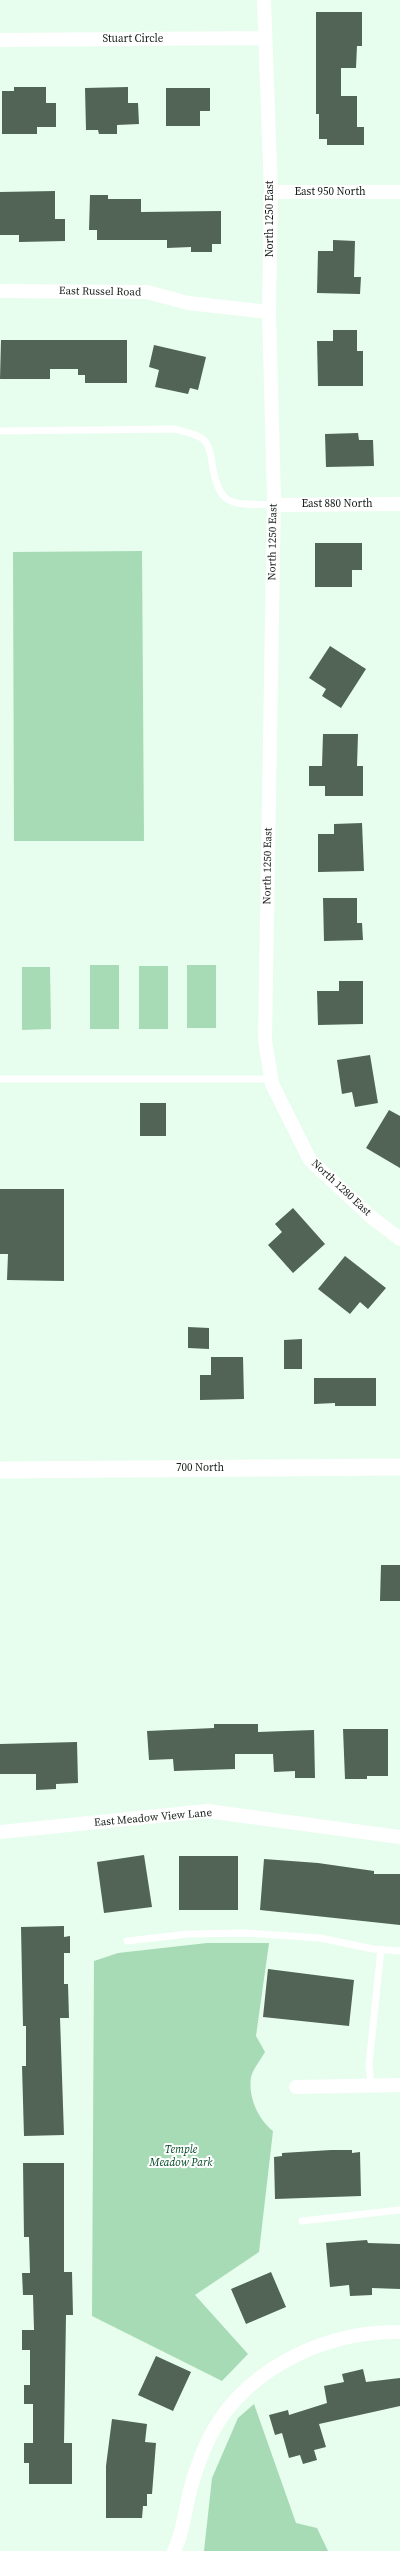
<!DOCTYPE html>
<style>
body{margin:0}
canvas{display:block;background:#e7fded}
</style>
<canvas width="400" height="2551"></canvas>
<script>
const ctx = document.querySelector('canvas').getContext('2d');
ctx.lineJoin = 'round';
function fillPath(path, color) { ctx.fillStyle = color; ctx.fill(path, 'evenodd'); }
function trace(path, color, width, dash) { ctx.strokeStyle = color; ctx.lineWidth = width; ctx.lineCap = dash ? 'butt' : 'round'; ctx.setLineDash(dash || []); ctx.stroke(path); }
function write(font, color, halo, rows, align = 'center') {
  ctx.font = font + ' "Source Serif 4",serif'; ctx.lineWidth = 4; ctx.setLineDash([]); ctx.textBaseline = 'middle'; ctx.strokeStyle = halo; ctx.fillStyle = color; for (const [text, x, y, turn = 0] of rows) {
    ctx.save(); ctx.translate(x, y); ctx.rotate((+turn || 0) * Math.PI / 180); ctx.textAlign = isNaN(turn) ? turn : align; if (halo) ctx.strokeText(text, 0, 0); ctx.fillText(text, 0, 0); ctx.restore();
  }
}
fillPath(new Path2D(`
 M142,551L144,841H14L13,552Z
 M90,965H119V1029H90Z
 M187,965H216V1028H187Z
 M139,966H168V1029H139Z
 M22,967H50L51,1029L22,1030Z
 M207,1943H269L256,2036L265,2052C261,2059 253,2069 251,2077C248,2097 258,2119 273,2131L259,2252L195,2295L248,2354L222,2381L92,2316L94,1961L118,1953Z
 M254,2404L296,2523L317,2528L328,2551H204L212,2478L238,2418Z`), '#a7dbb5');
fillPath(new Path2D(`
 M316,12H362V46H357L356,68H341V96H357V127H364V145H327V139H319V114H316Z
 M14,87H46V103H56V127H37V134H2V91H14Z
 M128,87V103H138L139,124L117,125V134H99L98,130H86L85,88Z
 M166,88H210V111H200V126H166Z
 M55,191V219H65V241L19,242V235H0V192Z
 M90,195H108V199H141V212L221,211V244H212V252H191V247L167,248V240H97V230H89Z
 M333,240L355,241L354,277H361L360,294L317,293L318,251H333Z
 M333,330H357V351H363V386H318L317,341H333Z
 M1,340H127V383H85V375H78V369H50V379H0Z
 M154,345L206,357L198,390L190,388L188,394L155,387L159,370L149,367Z
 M358,433L359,440H373L374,466L326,467L325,434Z
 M315,543H362V570H352V587H315Z
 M330,646L366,669L341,708L322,696L326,689L309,678Z
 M323,734H358L357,766H363V796H325V786H309V766H322Z
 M362,823L364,871L318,872V834H334V824Z
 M323,898H357V923H362L363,940L324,941Z
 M339,981H363V1024L318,1025L317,991H339Z
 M370,1055L378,1103L355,1107L352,1092L342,1094L337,1060Z
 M140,1103H166V1136H140Z
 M389,1110L400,1116V1168L366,1148Z
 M0,1189H64V1281L7,1280L8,1254H0Z
 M293,1208L325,1244L293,1273L268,1245L282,1232L275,1224Z
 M345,1256L386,1288L368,1309L360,1302L350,1314L318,1289Z
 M188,1327L209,1328V1349L188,1348Z
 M302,1339V1369H284V1340Z
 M211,1357H243L244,1399L200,1400V1375H211Z
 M314,1378H376V1406H335V1403L314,1404Z
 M381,1565H400V1601H380Z
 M214,1724H258V1732L314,1730L315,1778H295V1771L274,1772L273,1754H235V1769L174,1771L173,1759L149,1760L147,1731L214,1728Z
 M343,1729H388V1776H367V1779H345Z
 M77,1742L78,1783L56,1784V1789L36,1790V1774H0V1744Z
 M144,1855L152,1907L104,1913L97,1862Z
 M179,1856H238V1910H179Z
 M264,1859L318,1863L374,1871V1874H400V1925L260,1910Z
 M64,1926V1937L70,1936V1953H64V1984H68L69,2018H60L64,2135L24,2136L22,2066H26V2026H23L21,1927Z
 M268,1969L354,1980L349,2026L263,2017Z
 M331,2150H352V2153L360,2152L361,2196L275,2199L274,2157L282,2156V2153Z
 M23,2163H64V2272H72L73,2315H66L64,2443H72V2484H29V2463H24V2443H33V2404H24V2385H30V2350H22V2330H34L33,2295H23L22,2273H30L29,2237H24Z
 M367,2240L368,2243L400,2244V2289L372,2288V2295L350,2296L349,2285L330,2287L326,2243Z
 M271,2272L286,2307L246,2324L231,2289Z
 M156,2356L191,2372L173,2411L138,2395Z
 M363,2369L366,2382L400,2378V2406L319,2424L326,2447L314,2450L317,2460L303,2464L300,2455L289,2458L282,2433L275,2435L269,2415L288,2410L289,2415L327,2403L324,2386L344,2382L342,2374Z
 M112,2419L147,2424L145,2442L156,2443L152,2494H147V2506H143L142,2518H106V2466Z`), '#516456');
trace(new Path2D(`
 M0,431L176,429C185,433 197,433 204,440C210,447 211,455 212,463C219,510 233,503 274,505
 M0,1079H272
 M127,1941L188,1934L245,1933L320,1938L373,1949L400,1951
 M371,2085L369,2064L381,1949
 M302,2221L400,2210`), '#fff', 7);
trace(new Path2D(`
 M264,0L271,192L269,312L274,498L265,1040L272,1084L310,1160L370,1216L400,1239
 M0,40L265,38
 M271,192H400
 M0,291L147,292L188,303L269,312
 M274,505L400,504
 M0,1832L207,1811L400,1837
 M296,2087L400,2085
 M174,2551C182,2535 183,2522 187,2505C190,2486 198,2464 205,2447C237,2373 322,2330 400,2332`), '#fff', 14);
trace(new Path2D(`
 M0,1470L400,1467`), '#fff', 17);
write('11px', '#151d17', '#fff', [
 ["Stuart Circle",133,39],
 ["East 950 North",330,192],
 ["North 1250 East",270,219,-90],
 ["East Russel Road",100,292,1],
 ["East 880 North",337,504],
 ["North 1250 East",273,542,-89],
 ["North 1250 East",268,866,-89],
 ["North 1280 East",341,1188,43],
 ["700 North",200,1468],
 ["East Meadow View Lane",153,1818,-5]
]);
write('italic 11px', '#004a24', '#fff', [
 ["Temple",181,2150],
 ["Meadow Park",181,2163]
]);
</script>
